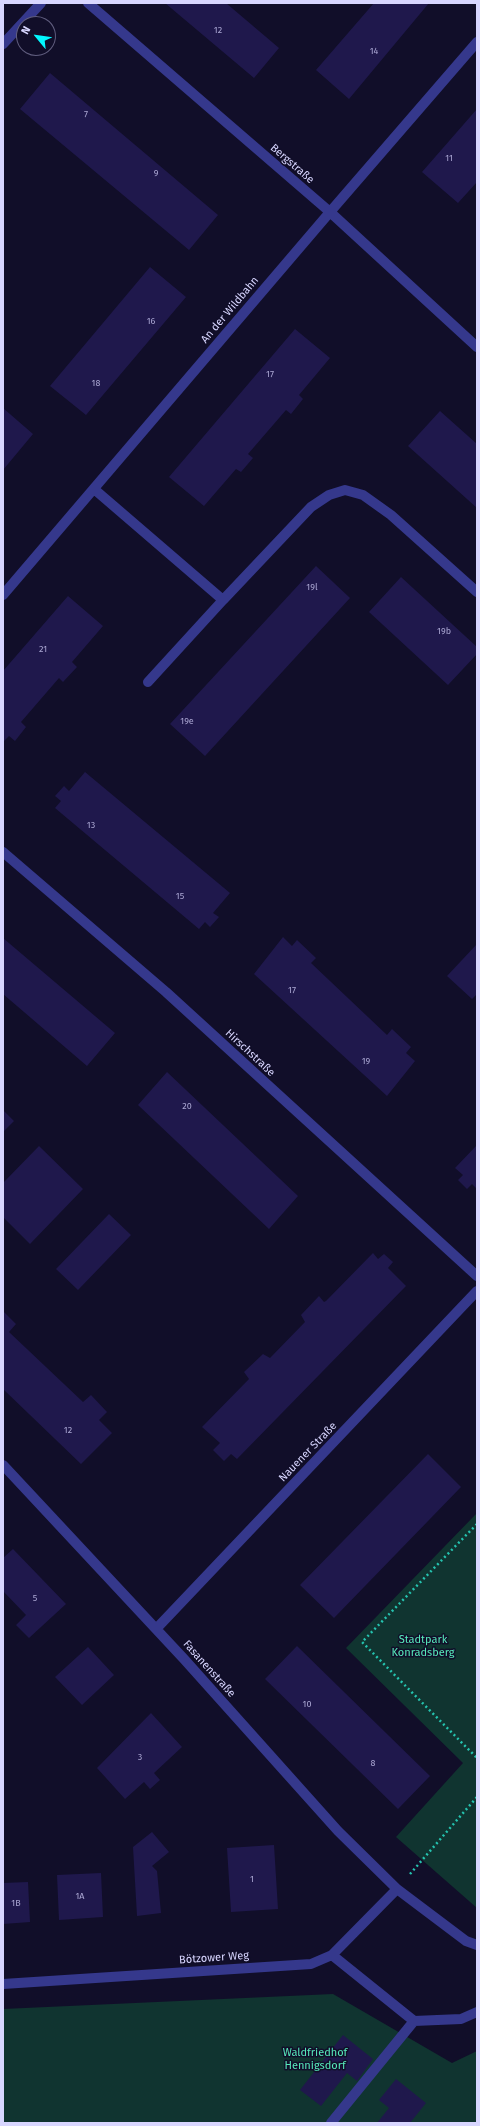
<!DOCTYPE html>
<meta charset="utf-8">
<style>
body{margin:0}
#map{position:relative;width:480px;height:2126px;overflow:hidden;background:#110e29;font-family:"Fira Sans",sans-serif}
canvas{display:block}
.frame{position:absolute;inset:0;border:4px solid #d8d6ff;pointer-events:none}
.north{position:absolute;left:16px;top:16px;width:40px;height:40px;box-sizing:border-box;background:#110e29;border:1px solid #615e7f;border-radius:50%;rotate:299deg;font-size:11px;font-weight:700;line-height:16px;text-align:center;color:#d8d6ff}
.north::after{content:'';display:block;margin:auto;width:14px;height:18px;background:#02f7ff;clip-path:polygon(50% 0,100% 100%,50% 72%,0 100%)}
</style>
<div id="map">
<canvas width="480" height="2126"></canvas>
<div class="frame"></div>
<div class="north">N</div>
</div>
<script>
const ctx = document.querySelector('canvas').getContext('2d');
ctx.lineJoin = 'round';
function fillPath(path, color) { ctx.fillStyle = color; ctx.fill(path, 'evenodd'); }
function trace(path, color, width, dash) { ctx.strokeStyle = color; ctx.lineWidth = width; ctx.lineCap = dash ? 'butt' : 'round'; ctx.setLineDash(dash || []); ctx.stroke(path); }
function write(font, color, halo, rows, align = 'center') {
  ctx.font = font + ' "Fira Sans",sans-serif'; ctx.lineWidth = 3; ctx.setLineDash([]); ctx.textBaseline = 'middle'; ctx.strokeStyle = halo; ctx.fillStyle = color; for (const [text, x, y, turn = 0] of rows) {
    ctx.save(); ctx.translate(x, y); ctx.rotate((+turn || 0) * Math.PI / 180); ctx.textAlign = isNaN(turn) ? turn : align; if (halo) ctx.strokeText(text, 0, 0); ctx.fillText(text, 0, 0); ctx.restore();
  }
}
fillPath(new Path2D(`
 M477,1513V1908L396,1837L463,1763L346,1648Z
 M333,1994L452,2063L477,2051V2123H3V2009Z`), '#103430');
fillPath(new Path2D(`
 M165,3H226L279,48L254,78Z
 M374,3H429L349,99L316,70Z
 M50,73L218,215L189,250L20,109Z
 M477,109V182L458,203L422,172Z
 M150,267L186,297L86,415L50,386Z
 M295,329L330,358L299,395L303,399L291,414L286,410L248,454L253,458L241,472L236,469L204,506L169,477Z
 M3,408L33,434L3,470Z
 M440,411L477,444V508L408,446Z
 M316,566L350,598L205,756L170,724Z
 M401,577L477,647V654L448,685L369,612Z
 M68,596L103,626L72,662L77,667L63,682L59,678L21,722L26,727L15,741L9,736L3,742V671Z
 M85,772L230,893L213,913L219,917L210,927L205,922L199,929L55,808L61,801L55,796L64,786L69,791Z
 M283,937L292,946L297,940L316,958L311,963L387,1035L392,1029L411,1047L406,1053L415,1061L387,1096L254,974Z
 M3,938L115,1033L87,1066L3,994Z
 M477,944V994L472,999L447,976Z
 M167,1072L298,1196L269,1229L138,1105Z
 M3,1110L14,1121L3,1132Z
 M477,1145V1189L472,1184L467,1189L458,1180L463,1175L455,1168Z
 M39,1146L83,1189L30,1244L3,1217V1183Z
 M109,1214L131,1235L78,1290L56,1269Z
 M373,1253L378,1259L384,1254L393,1262L388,1268L406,1286L237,1459L231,1454L224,1461L213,1450L220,1443L202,1427L249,1379L244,1372L263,1354L270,1358L305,1322L301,1315L319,1296L324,1302L326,1301Z
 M3,1311L16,1324L9,1332L83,1402L91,1395L107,1412L99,1420L112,1433L81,1464L3,1389Z
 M428,1454L461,1487L334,1618L300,1585Z
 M13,1549L66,1604L29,1638L16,1625L26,1615L3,1591V1558Z
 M297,1646L430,1776L398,1809L265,1679Z
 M88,1647L114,1675L82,1705L55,1677Z
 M151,1713L182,1747L154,1773L160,1780L150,1789L144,1782L125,1799L97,1768Z
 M152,1832L169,1852L152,1866L157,1871L161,1913L137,1916L133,1847Z
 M274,1845L278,1909L231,1912L227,1848Z
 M101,1873L103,1917L59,1920L57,1875Z
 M28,1882L30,1922L3,1924V1883Z
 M343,2035L373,2059L357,2081L347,2073L321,2106L300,2090Z
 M396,2079L426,2103L410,2123H377L389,2108L379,2100Z`), '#1f184c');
trace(new Path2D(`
 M477,1524L362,1642L477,1758
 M410,1874L477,1797`), '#25c3af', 2.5, [2, 3]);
trace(new Path2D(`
 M88,3L330,212L477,347
 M3,44L41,3
 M94,489L223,600L311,507L329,495L345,490L363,495L391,515L477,592
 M3,595L330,212L477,42
 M148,682L223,600
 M3,852L166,992L477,1276
 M3,1465L184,1659L338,1831L397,1889L466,1941L477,1945
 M156,1629L477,1291
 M332,1955L414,2021L461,2019L477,2012
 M3,1984L311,1964L332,1955L397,1889
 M331,2123L414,2021`), '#35388c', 10);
write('9px', '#aaa6d2', null, [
 ["12",218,30],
 ["14",374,51],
 ["7",86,114],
 ["11",449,158],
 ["9",156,173],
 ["16",151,321],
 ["17",270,374],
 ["18",96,383],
 ["19l",312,587],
 ["19b",444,631],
 ["21",43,649],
 ["19e",187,721],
 ["13",91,825],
 ["15",180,896],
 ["17",292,990],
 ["19",366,1061],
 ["20",187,1106],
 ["12",68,1430],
 ["5",35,1598],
 ["10",307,1704],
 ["3",140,1757],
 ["8",373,1763],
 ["1",252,1879],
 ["1A",80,1896],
 ["1B",16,1903]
]);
write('11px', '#d8d6ff', '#110e29', [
 ["Bergstraße",292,164,41],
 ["An der Wildbahn",230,310,-50],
 ["Hirschstraße",250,1053,43],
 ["Nauener Straße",308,1452,-46],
 ["Fasanenstraße",209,1669,48],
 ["Bötzower Weg",214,1958,-4]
]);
write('11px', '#57eabb', '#110e29', [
 ["Stadtpark",423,1640],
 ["Konradsberg",423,1653],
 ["Waldfriedhof",315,2053],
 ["Hennigsdorf",315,2066]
]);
</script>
